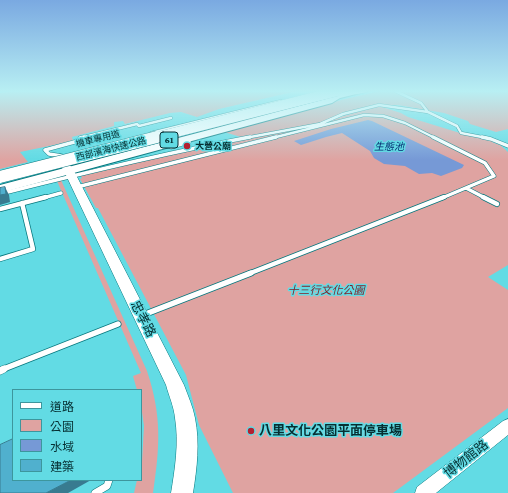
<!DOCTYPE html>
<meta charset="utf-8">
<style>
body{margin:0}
#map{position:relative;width:508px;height:493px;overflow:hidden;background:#62dbe4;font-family:"Crimson Pro","Noto Sans TC",serif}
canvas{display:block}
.legend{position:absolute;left:12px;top:389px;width:130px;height:92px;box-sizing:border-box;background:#62dbe4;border:1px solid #3d969d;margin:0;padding:5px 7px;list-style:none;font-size:12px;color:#062f32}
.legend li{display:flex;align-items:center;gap:8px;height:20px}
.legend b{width:20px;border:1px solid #3d969d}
</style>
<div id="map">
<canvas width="508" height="493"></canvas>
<ul class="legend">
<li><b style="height:5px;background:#fff"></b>道路</li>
<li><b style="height:11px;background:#dfa3a1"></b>公園</li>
<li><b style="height:11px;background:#7699d6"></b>水域</li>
<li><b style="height:11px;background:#50b0ce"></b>建築</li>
</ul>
</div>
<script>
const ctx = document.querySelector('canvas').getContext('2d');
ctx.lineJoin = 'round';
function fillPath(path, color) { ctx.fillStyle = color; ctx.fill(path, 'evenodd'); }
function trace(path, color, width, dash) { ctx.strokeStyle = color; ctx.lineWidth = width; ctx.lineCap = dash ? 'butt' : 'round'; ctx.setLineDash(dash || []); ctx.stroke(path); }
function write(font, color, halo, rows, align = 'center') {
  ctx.font = font + ' "Crimson Pro","Noto Sans TC",serif'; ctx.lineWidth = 3; ctx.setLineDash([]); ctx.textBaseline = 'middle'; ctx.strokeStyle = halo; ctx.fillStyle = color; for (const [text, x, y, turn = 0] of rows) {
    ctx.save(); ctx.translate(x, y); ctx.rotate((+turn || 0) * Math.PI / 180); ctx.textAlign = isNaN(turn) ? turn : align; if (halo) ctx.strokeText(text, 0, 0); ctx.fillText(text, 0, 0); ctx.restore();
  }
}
fillPath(new Path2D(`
 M15,91H297L219,109L197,117L181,112L170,113L125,124L123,121L114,122V126L72,137L73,141L20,152L28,162L0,169V93Z
 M380,91H508V129L496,132L470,124L468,121L444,113L398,105H378L364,108L319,123L302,127L241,137L224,132L345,99Z
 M379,106L401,113L408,117L460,133L494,141L492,142L500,145L508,152V265L488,277L508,290V408L393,493H233L199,425L186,375L98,208H96L80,179L82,178L80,175L196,148L321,125L343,116Z
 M61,180L147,371C162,416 160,446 153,493H134L137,480H141L144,426L141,405V390H137L133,376L141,373L57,181Z`), '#dfa3a1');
fillPath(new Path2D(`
 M368,120L372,121L464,165L462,168L441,176L432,173L419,174L405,166L384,164L374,158L370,151L342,133L326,137L301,145L294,141L331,129Z`), '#7699d6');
const laneFar4 = new Path2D(`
 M395,91L421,103L428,112
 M337,93L347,91
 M356,93L366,91
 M151,133L281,101
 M80,138L137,124L139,126L171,118
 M245,138L320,124L343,114L379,105L428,112L457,126L461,133L487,138
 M272,138L364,115L383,116L405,123L435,138`);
const laneFar3 = new Path2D(`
 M433,137L485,163L494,176L442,198
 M482,137L491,139L508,146
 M80,138L84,137
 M171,147L189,142
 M62,156L49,154L45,150L78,141L81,138
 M77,187L276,137
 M466,188L485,198
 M0,194C83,173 166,153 250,137
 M43,198L61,193`);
const laneFar2 = new Path2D(`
 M483,197L497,204
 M0,209L46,197
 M0,259L33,249L22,203
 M248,274L444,197`);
const laneFar1 = new Path2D(`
 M143,315L251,273
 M1,370L118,324`);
const lane = new Path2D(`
 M0,371L4,369
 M95,493L107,486L109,480`);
const street = new Path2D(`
 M508,419V435L436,493H415L417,487L503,421Z`);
const secondary = new Path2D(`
 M60,154L63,155L74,171L184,385C188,396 193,407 195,418C200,443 197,468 193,493H171C175,468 179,443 175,418C174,407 169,396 166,385L64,171L55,157Z`);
const highway = new Path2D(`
 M348,91H361L360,93L340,98L332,103L0,193V185L326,99L334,94Z`);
trace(laneFar4, '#06777d', 3.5);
trace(laneFar3, '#06777d', 4.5);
trace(laneFar2, '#06777d', 6);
trace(laneFar1, '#06777d', 7);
trace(lane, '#06777d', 8);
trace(street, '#06777d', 1);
trace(secondary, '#06777d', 1);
trace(highway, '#06777d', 2);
trace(laneFar4, '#fff', 2.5);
trace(laneFar3, '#fff', 3.5);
trace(laneFar2, '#fff', 4.5);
trace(laneFar1, '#fff', 5.5);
trace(lane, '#fff', 7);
fillPath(street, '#fff');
fillPath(secondary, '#fff');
fillPath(highway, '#fff');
const highwayBridgeFar1 = new Path2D(`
 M153,138L338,91`);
const highwayBridge = new Path2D(`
 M0,177L157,137`);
trace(highwayBridgeFar1, '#06777d', 10, []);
trace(highwayBridge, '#06777d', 13, []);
trace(highwayBridgeFar1, '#fff', 10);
trace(highwayBridge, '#fff', 12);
fillPath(new Path2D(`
 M5,187L9,195L10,202L0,205V195Z
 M71,480H91L68,493H46Z`), '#387b90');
const building = new Path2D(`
 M5,187L6,194L0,195V188Z
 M13,439V480H71L46,493H0V445Z`);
fillPath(building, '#50b0ce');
trace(building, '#387b90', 1);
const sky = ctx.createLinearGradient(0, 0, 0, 160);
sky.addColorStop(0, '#7aa9e1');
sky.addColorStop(0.57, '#b8eff3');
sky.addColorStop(1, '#b8eff300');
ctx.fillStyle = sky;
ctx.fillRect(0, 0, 508, 160);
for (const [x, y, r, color] of [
 [187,146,4,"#b22031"],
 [251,431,4,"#b22031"]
]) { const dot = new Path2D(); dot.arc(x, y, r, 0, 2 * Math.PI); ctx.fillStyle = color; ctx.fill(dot); trace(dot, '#62dbe4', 1.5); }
write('9px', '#062f32', '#62dbe4', [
 ["機車專用道",98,139,-14],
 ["西部濱海快速公路",111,149,-14]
]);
write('bold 9px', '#062f32', '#62dbe4', [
 ["大營公廟",195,146]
], 'left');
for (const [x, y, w] of [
 [169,140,18]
]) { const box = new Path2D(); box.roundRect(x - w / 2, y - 8, w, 16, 3); ctx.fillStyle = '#62dbe4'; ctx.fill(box); trace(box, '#062f32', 1); }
write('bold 10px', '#062f32', null, [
 ["61",169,140]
]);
write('italic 10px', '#02266d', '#62dbe4', [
 ["生態池",389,147]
]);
write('italic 11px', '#812228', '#62dbe4', [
 ["十三行文化公園",326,291]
]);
write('13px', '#062f32', '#62dbe4', [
 ["忠孝路",143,319,63],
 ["博物館路",466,459,-38]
]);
write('bold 13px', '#062f32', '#62dbe4', [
 ["八里文化公園平面停車場",259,431]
], 'left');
</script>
